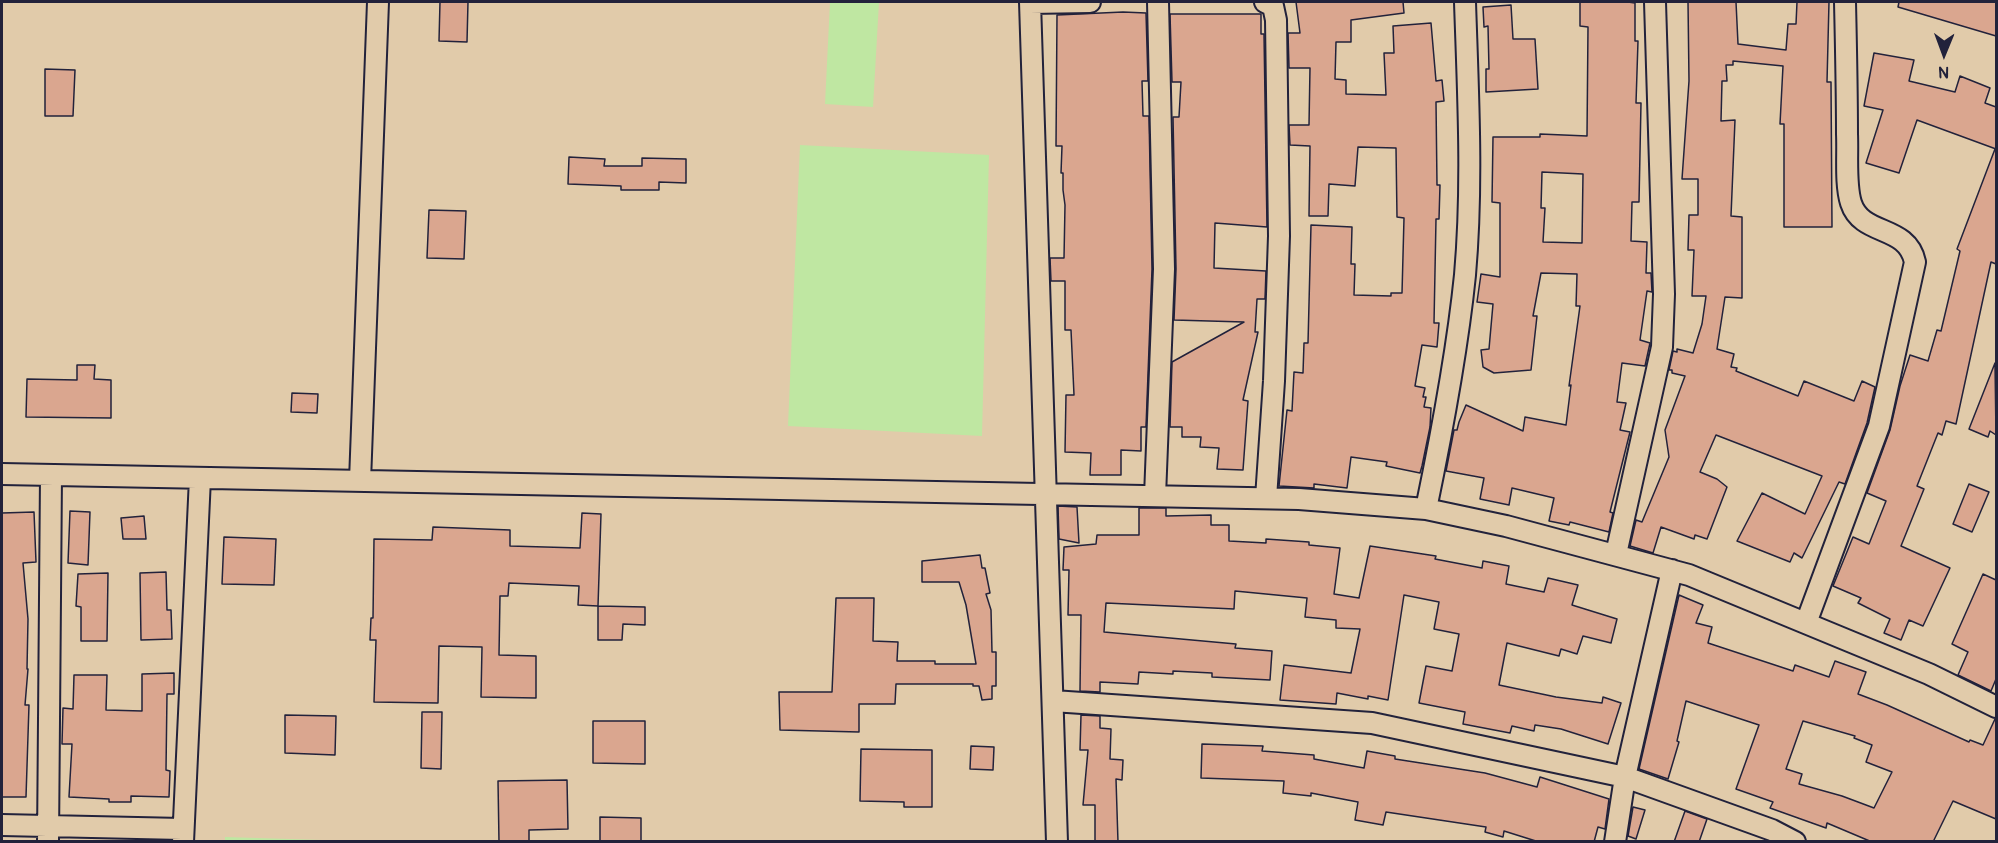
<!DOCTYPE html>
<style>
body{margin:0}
#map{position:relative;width:1998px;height:843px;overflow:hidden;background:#e1cbaa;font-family:Pangolin,sans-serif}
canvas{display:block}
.frame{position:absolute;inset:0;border:3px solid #22223b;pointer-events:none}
.north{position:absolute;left:1914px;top:24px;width:60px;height:60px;-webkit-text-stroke:4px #e1cbaa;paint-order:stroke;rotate:181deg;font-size:16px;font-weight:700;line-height:24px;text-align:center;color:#22223b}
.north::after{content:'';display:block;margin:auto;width:21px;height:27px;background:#22223b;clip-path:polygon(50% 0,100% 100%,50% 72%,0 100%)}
</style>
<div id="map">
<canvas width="1998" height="843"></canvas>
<div class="frame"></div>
<div class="north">N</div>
</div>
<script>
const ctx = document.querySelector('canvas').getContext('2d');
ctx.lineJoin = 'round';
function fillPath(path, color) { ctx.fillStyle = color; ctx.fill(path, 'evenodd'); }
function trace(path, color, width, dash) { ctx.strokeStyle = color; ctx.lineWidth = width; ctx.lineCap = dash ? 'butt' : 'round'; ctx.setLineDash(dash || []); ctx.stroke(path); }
fillPath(new Path2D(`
 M830,2H879L873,107L825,104Z
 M800,145L989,155L982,436L788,426Z
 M225,837L322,840V842H225Z`), '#bfe7a2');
const building = new Path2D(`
 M440,2H468L467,42L439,41Z
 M1296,2H1403L1404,13L1351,20V42H1336L1335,79L1346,80V94L1386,95L1384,53H1394L1393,26L1431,23L1436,81L1442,80L1444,101L1436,102L1437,185H1440L1439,219H1436L1434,323H1439L1437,347L1422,345L1415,386L1425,388L1423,397H1426L1424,407L1431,408L1430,427L1422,466L1420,473L1386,466L1387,462L1351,457L1347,488L1314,484V488L1279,486L1287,410L1292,411L1294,372L1303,373L1304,343H1308L1311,225L1352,227L1351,264H1355L1354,295L1391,296V293H1402L1404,218L1397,217L1396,148L1358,147L1355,186L1329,184L1328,216H1309L1310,146L1290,145L1289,125H1309L1310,68H1289L1288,33H1300Z
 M1580,2H1628L1635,3V41H1638L1636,103H1641L1639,202H1632L1631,241L1647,242L1646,273H1651L1652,292L1647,291L1640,340L1650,343L1645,366L1622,363L1617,402L1626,403L1620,430L1630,432L1610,512L1613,513L1609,532L1570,522L1569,525L1549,521L1554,498L1512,488L1509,505L1480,499L1484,478L1446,471L1454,430H1457L1459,422L1466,405L1523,431L1525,417L1566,425L1571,385L1569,386L1580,306H1576L1577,274L1541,273L1533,316H1537L1531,370L1494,373L1483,367L1481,350L1489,349L1493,304L1477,302L1481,274L1500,277V203L1492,202L1493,137H1540V134L1587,136L1588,27L1580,26ZM1542,172L1583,174L1582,243L1543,242L1545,208H1541Z
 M1688,2H1736L1738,44L1786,50L1788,24H1796L1797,2H1829L1827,82H1831L1832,227H1784V124H1780L1783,66L1733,61V65H1726L1727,81H1722L1721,121L1735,120L1731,216L1742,217V298L1725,297L1717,349L1734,354L1731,367L1737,368L1736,371L1798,396L1804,381L1854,401L1862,381L1875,387L1867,423L1845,484L1839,482L1802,558L1794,553L1790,562L1737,541L1762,493L1805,514L1822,476L1716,435L1700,472L1717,479L1727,487L1707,539L1695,535L1694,539L1661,527L1653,553L1630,546L1636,520L1642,522L1669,457L1665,430L1685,376L1672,373V370H1669L1673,351L1677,352V349L1693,353L1702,324L1706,296H1692L1694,250H1688L1689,215H1698V179H1682L1689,81Z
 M1899,2H1996V36L1898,7Z
 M1511,5L1513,39H1535L1538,89L1486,92V69H1489L1488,26L1484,27L1483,7Z
 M1123,12L1146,13L1148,81H1142L1143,116H1149L1152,269L1146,427H1141V451L1121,450V475H1090L1091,453L1065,452L1066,395H1074L1071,330H1065V281H1051L1050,258H1064L1065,205L1063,190V173H1061L1062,146H1056L1057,15Z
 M1170,14H1261V34H1264L1267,227L1215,223L1214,268L1266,271L1265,299H1257L1255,332H1258L1243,400L1248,401L1243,470L1217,469L1219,448L1200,447L1201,437H1182V427H1170L1172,362L1244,322L1174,320L1176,269L1173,117H1179L1181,82H1172Z
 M1874,53L1914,60L1909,81L1955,92L1960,76L1990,88L1985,103L1996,107V149L1917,120L1899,173L1866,163L1883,110L1864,106Z
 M45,69L75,70L73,116H45Z
 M1995,149L1996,150V264L1991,262L1956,424L1946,421L1942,435L1938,433L1917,486L1924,489L1901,546L1950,568L1923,626L1909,620L1901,640L1884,633L1890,619L1858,603L1861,598L1833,586L1853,537L1869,544L1886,501L1867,493L1890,430L1900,386L1910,355L1928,361L1937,330L1941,331L1960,251L1957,249Z
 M569,157L605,159L604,166H642V158L686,159V183L659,182V190H621V186L568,184Z
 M429,210L466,211L464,259L427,258Z
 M1995,363L1996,435L1990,431L1988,437L1969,429Z
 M77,365H95L94,379L111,380V418L26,417L27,379L77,380Z
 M292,393L318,394L317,413L291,412Z
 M1969,484L1989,492L1972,532L1953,524Z
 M1058,506L1077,507L1079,543L1059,539Z
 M1139,508H1166V516L1211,515V525H1229V541L1266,543V539L1309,542V545L1340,548L1334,594L1359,598L1370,546L1436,556L1435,559L1482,568L1483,561L1509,566L1506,584L1544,592L1548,578L1578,585L1572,605L1617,619L1611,643L1583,636L1577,654L1561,649L1559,656L1507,643L1499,685L1556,697L1602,703L1603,697L1621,703L1608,744L1561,729L1535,725L1534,731L1512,726L1510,733L1463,724L1465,712L1419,703L1426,666L1452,671L1459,634L1434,629L1439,602L1404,595L1388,700L1368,696V699L1337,693L1336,704L1280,700L1284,665L1351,673L1360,629L1336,628V620L1305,617L1307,598L1235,591L1234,609L1106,603L1104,632L1236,644L1235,648L1272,651L1270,680L1212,677V673L1173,671V674L1139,672L1138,684L1100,682V692L1080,691L1081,615H1068L1069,570H1063L1064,547L1096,544L1097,535H1139Z
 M70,511L90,512L88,565L68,563Z
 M34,512L36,562L23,563L28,619L27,669H28L25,705H29L26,797H2V513Z
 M582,513L601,514L598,606L578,605L579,586L509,583L508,596H500L499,655L536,656V698L481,697L482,647L439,646L438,703L374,702L376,640H370L371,618H373L374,539L432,540L433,527L510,530V546L580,548Z
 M144,516L146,539H123L121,518Z
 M224,537L276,539L274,585L222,584Z
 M980,555L982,568H985L990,593L986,594L991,610L992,652H996V686H992V699L982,700L979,686H973V684H896L895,704H859V732L780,730L779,692H832L836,598H874L873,641L898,642L897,661H935V664H976L966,605L959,582H922V561Z
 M166,572L167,610H171L172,639L141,640L140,573Z
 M108,573L107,641H81V607L76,606L78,574Z
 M1983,574L1996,580V679L1991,691L1958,675L1968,652L1952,644Z
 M1679,595L1703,605L1696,623L1712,627L1708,643L1793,671L1795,665L1829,677L1835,661L1866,672L1858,694L1887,705L1969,742L1970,740L1983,745L1995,719H1996V819L1953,801L1933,842H1872L1827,823L1826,828L1770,808L1773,802L1736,789L1759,725L1686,701L1677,741L1679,742L1668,779L1639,769ZM1803,721L1855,736L1854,738L1872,745L1866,762L1892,772L1874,808L1842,796L1799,784L1802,774L1786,769Z
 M598,606L645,607V625L623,624L622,640H598Z
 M174,673V694H167L166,770L170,771L169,797L131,796V802H109V799L69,797L72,744H62L63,708L73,709L74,675H107L106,710L142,711V674Z
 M422,712H442L441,769L421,768Z
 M285,715L336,716L335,755L285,753Z
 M1081,715L1100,716V728L1111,729L1110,759L1123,760L1122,780L1116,779L1118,842H1095V805H1083L1088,750H1080Z
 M593,721H645V764L593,763Z
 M1202,744L1263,746L1262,751L1314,755V759L1364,768L1367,751L1395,756V759L1485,773L1537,787L1540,777L1609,799L1605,829L1598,827L1594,842H1539L1504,831L1503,837L1485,832L1486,827L1386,812L1383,825L1355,820L1358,802L1311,793V796L1283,793L1284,781L1201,778Z
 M971,746L994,747L993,770L970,769Z
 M861,749L932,750V807H904V802L860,801Z
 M567,780L568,829L529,830V842H499L498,781Z
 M1633,807L1645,810L1636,839L1628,836Z
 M1685,811L1707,819L1699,842H1674Z
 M600,817L641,818V842H600Z`);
fillPath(building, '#daa68f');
trace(building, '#22223b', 1.5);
const street = new Path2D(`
 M1030,2L1057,842
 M1265,2L1273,6L1276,20L1279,236L1274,381L1266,498
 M1030,3L1090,2
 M2,474L1299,499L1426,509L1506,526L1689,575L1929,674L1996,707
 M360,481L378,2
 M1155,496L1164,269L1158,2
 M1426,509C1442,432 1457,354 1465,275C1473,184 1468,93 1465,2
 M1616,554L1662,347L1664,294L1655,2
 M1806,623L1879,426L1915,262C1907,224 1862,237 1851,203C1845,184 1848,155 1847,134C1847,90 1846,46 1845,2
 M1053,701L1372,723L1625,777L1772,830L1795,842
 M2,825L182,829
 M48,842L51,475
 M183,842L200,478
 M1615,842L1625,777L1672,570`);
trace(street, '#22223b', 24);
trace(street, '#e1cbaa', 20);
</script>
